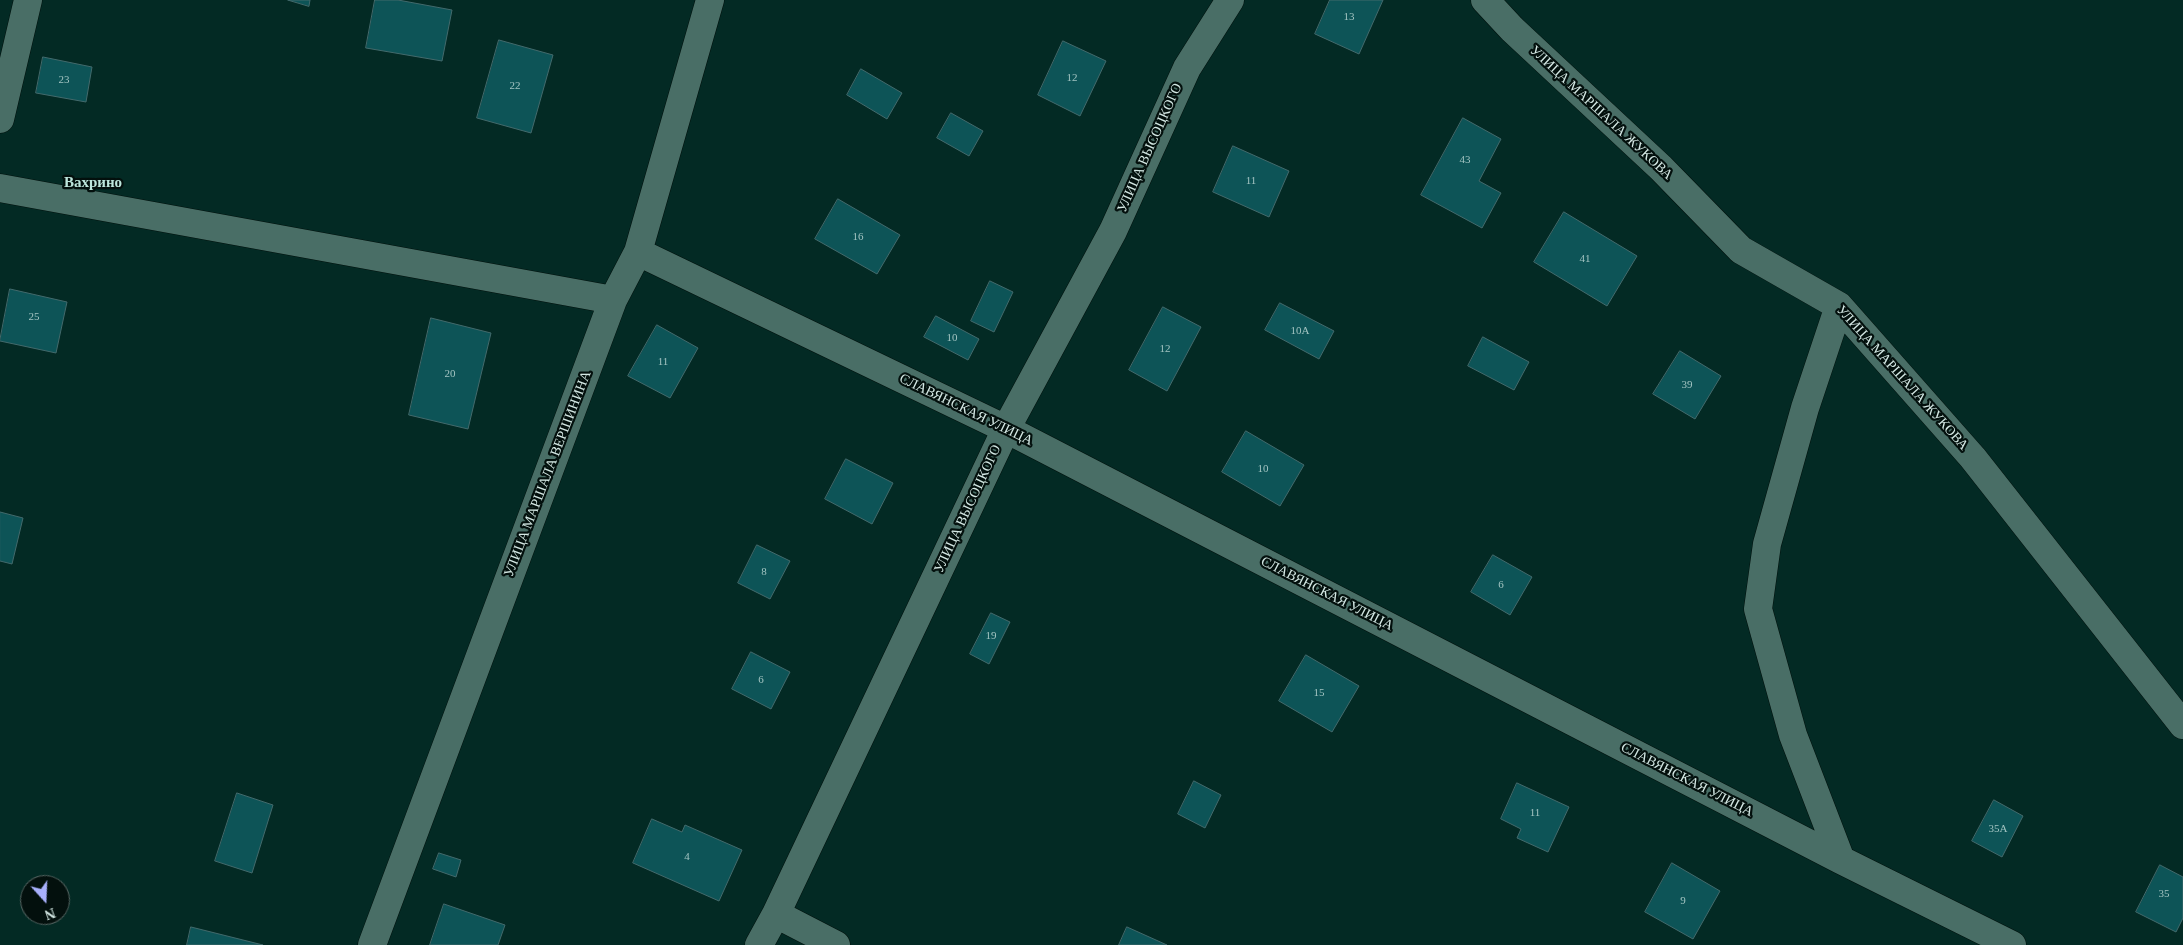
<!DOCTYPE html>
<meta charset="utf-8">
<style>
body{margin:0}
#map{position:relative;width:2183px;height:945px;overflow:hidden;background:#032a24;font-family:"Times New Roman",serif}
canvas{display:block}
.north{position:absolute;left:20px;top:875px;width:50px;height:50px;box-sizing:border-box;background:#03100d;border:1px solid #576663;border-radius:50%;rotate:160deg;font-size:14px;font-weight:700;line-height:20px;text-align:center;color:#d4e8e4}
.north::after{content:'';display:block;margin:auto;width:18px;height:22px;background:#a8b0fc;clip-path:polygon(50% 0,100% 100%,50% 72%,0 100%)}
</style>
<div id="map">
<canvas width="2183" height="945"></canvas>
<div class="north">N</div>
</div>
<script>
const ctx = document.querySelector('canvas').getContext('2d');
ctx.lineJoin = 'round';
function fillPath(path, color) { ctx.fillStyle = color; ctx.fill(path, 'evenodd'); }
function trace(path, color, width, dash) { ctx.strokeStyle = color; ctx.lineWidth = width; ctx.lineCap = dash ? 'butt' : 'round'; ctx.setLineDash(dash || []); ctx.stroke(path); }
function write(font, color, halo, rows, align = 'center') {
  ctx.font = font + ' "Times New Roman",serif'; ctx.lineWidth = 4.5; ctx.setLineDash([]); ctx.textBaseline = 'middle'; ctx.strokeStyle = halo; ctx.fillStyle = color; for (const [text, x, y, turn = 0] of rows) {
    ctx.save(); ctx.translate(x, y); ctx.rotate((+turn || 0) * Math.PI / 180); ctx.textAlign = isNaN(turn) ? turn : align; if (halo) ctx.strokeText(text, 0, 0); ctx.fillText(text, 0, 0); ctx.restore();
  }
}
const building = new Path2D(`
 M288,0H310L309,6Z
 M375,0H398L452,10L442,61L366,48Z
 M1330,0H1383L1359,54L1315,34Z
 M499,40L553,55L531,133L477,118Z
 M1063,41L1106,61L1080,116L1038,95Z
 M43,57L92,67L86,102L36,93Z
 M861,69L902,93L887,119L847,95Z
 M951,113L983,131L969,156L937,138Z
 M1463,118L1501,139L1479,181L1501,193L1482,228L1421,195Z
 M1233,146L1289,171L1269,217L1213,192Z
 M838,199L900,235L877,274L815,239Z
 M1564,212L1637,256L1607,306L1534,262Z
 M990,281L1013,292L994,332L971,321Z
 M10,289L67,302L56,353L0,341Z
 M1280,303L1334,331L1319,359L1265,330Z
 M1163,307L1201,327L1167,391L1129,370Z
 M936,316L979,339L968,360L924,337Z
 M431,318L491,333L468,429L409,415Z
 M657,325L698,348L670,398L628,376Z
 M1483,337L1529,362L1514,390L1468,366Z
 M1680,351L1721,376L1695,419L1653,394Z
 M1246,431L1304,465L1280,506L1222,472Z
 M846,459L893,483L872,524L825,499Z
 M0,512L23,518L12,564L0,561Z
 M757,545L790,561L770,599L738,583Z
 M1493,555L1532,577L1510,615L1471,592Z
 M991,613L1010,622L989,664L970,654Z
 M751,652L790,672L771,709L732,689Z
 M1306,655L1359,686L1332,732L1279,701Z
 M1194,781L1221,795L1205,828L1178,814Z
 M1517,783L1569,807L1548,852L1517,838L1521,829L1501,819Z
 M237,793L273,805L252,873L215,861Z
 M1994,800L2023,816L2002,857L1972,841Z
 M652,819L682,832L685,825L742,850L719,901L633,863Z
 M439,853L461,860L456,877L433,869Z
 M1672,863L1720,891L1693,939L1645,912Z
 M2160,865L2183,877V918L2176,932L2136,912Z
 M444,904L505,925L498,945H430Z
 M191,927L263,945H187Z
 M1127,927L1167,945H1119Z`);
fillPath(building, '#0d5457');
trace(building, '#436a6c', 1);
const minor = new Path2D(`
 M1485,0L1512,29L1661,168L1741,250L1839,306L1973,458L2183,725
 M0,119L28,0
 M0,188L613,300
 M638,252L1006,429L1841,860L2012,945
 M1839,306L1805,408L1767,544L1758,609L1793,735L1841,860
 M776,914L836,945
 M372,945L613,300L638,252L710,0
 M759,945L776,914L1006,429L1113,231L1187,68L1230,0`);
trace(minor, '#00110d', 29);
trace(minor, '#496e66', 28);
write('11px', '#a2c3c1', null, [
 ["13",1349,17],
 ["12",1072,78],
 ["23",64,80],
 ["22",515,86],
 ["43",1465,160],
 ["11",1251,181],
 ["16",858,237],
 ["41",1585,259],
 ["25",34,317],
 ["10А",1300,331],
 ["10",952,338],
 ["12",1165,349],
 ["11",663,362],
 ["20",450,374],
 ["39",1687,385],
 ["10",1263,469],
 ["8",764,572],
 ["6",1501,585],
 ["19",991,636],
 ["6",761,680],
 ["15",1319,693],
 ["11",1535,813],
 ["35А",1998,829],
 ["4",687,857],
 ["35",2164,894],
 ["9",1683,901]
]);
write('14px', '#d4e8e4', '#03100d', [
 ["УЛИЦА МАРШАЛА ЖУКОВА",1601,113,43],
 ["УЛИЦА ВЫСОЦКОГО",1150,148,-66],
 ["УЛИЦА МАРШАЛА ЖУКОВА",1902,378,48],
 ["СЛАВЯНСКАЯ УЛИЦА",966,410,26],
 ["УЛИЦА МАРШАЛА ВЕРШИНИНА",548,474,-69],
 ["УЛИЦА ВЫСОЦКОГО",968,509,-65],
 ["СЛАВЯНСКАЯ УЛИЦА",1327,594,27],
 ["СЛАВЯНСКАЯ УЛИЦА",1687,780,27]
]);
write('bold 15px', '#bde6dc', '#03100d', [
 ["Вахрино",93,183]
]);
</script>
